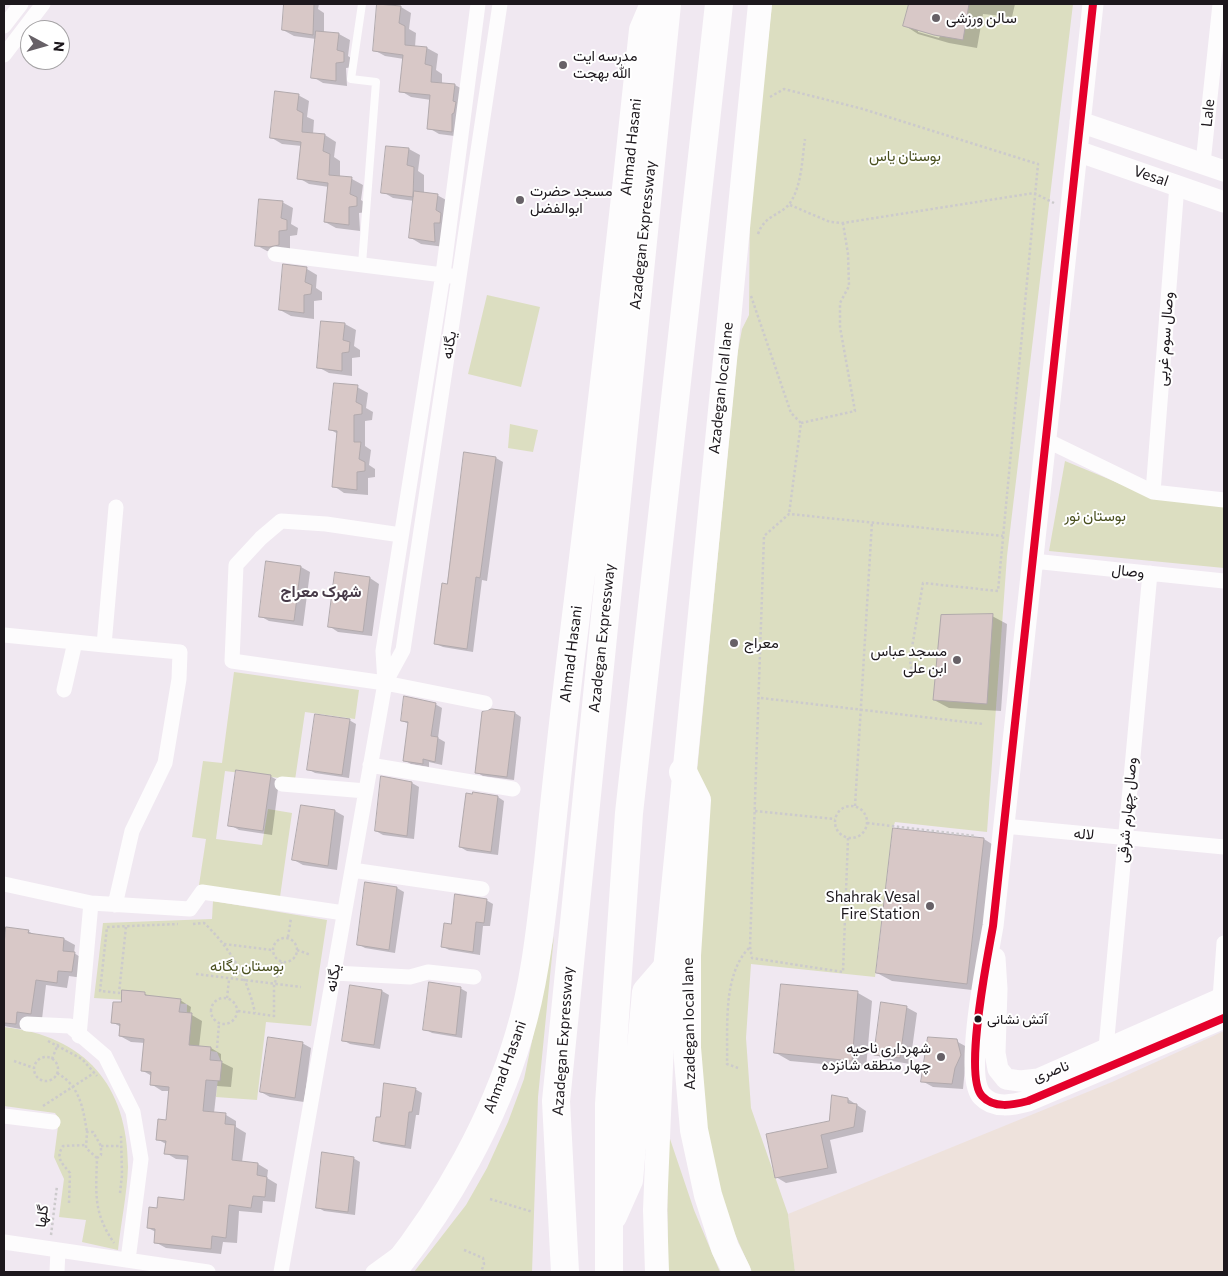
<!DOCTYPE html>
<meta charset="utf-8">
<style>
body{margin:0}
#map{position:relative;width:1228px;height:1276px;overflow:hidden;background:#f0e8f1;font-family:Commissioner,sans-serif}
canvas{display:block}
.frame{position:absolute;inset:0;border:5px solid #1d181d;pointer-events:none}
.north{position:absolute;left:20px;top:20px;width:50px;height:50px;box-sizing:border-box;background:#fff;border:1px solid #a5a3a5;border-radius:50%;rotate:96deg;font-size:14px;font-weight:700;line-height:20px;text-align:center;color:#1d181d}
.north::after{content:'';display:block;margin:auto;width:18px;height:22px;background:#676167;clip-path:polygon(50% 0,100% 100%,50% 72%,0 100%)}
</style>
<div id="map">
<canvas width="1228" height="1276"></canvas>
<div class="frame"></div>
<div class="north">N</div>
</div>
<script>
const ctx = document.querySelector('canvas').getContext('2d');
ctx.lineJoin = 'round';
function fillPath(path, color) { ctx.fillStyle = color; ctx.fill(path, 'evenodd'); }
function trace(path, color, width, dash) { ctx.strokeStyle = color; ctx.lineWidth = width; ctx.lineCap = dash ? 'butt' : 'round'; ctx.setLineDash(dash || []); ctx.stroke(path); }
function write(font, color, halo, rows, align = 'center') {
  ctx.font = font + ' Commissioner,Vazirmatn,sans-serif'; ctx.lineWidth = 4; ctx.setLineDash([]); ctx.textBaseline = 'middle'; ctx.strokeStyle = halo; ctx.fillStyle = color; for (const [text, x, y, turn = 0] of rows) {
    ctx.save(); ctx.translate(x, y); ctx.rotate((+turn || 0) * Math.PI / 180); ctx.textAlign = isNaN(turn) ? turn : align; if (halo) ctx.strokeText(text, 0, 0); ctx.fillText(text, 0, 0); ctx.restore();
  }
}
fillPath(new Path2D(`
 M1224,1031V1272H795L788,1214L1112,1082Z`), '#eee2dc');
fillPath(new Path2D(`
 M772,4H1073L1007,556L987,832L895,822L893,828L875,977L751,964L746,1038L751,1108L788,1214L795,1272H752L729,1221L700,1118L696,782L737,356L742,329L749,315L750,205Z
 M487,295L540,307L521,387L468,374Z
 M510,424L538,430L533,452L508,448Z
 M1065,461L1145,494L1224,507V568L1049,551Z
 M234,672L359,690L355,719L305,712L295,780L225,771L216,839L262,845L268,809L292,813L280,897L199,885L206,839L192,837L203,761L222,763Z
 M213,901L327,920L311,1026L266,1022L257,1100L216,1097L220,1059L217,1052L186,1047L187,1004L94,998L103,923L212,919Z
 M554,936L538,1097L532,1272H414L466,1205L487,1168L508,1122L524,1079Z
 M4,1027C85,1036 128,1085 128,1167C127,1194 121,1222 118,1250L82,1242L86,1220L59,1217L64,1179L54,1157L59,1119L55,1113L4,1106Z
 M667,1130L694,1210L720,1272H668Z`), '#dcdec1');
fillPath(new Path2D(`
 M285,4H319L318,9L324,13V33L339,34L350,40L348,56L354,60V67L346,68L347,86L323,83L313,77L316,39L294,36L283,30Z
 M910,4H1015L1012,17L983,14L977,48L949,43L918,34L904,25ZM918,29L940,36L939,38L918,32Z
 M401,7L411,13L409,29L416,33L415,47L427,48L438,54L436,70L442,74V84L455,85L466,91L462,137L439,134L429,128L431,100L411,97L401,91L404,59L385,56L374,50Z
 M298,95L309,101L307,117L314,120L313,134L325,135L336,142L334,157L340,161V177L352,179L363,185L361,200L367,204V212L359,213L360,231L336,228L325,222L329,187L309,184L299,178L302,146L282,144L272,138Z
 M387,147L409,149L420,155L418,171L424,175V194L437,195L448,201L445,247L421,244L411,238L414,201L393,198L383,192Z
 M282,202L293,208L291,224L298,228L297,235L290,236V251L280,253L267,251L256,245Z
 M307,269L317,275L316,288L322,292V300L314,301V319L291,316L280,310Z
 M345,324L356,330L354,346L360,350V357L352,358V376L329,373L318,367Z
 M357,387L368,393L366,408L373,412L372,420L365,421V446L371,450L369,465L375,469V477L368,478V495L344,493L334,486L338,434L331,430Z
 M496,458L503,462L487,581L482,580L473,652L443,647L436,644L448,585Z
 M301,567L310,572L303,626L269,621L260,616Z
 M370,578L379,584L372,636L338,632L329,626Z
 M992,616L1007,624L1001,711L949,708L934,700Z
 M435,704L442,708L438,738L445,742L442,765L429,762V767L411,764L404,760L409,724L402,721Z
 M515,713L521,717L514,780L483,776L476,772Z
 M349,720L356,724L349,778L315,773L308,769Z
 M270,776L279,781L272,835L239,830L230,825Z
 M382,778L412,783L419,787L414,839L383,835L376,831Z
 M498,797L504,801L498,855L467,851L460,847Z
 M302,807L335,811L344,816L337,870L303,865L294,860Z
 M984,839L998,848L981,991L892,981L877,973Z
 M366,883L397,888L404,892L395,953L365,948L358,944Z
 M486,900L493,904L490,926H483L480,955L449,950L442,946L452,925Z
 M28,931L35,935L64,939L75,945L74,953L85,960L83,978L69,976L67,988L46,985L42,1019L26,1030L4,1026V941Z
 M782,985L858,993L872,1001L866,1068L790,1061L776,1053Z
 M352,986L382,991L389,995L380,1049L350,1044L343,1040Z
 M460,988L467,992L462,1038L432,1033L425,1029Z
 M145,994L151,997L180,1000L191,1007L190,1014L202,1021L199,1047L211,1048L221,1054V1062L233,1068L231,1087L217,1086L214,1113L226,1115L236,1121V1127L246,1133L242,1162L258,1164L268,1170L267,1178L277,1184L275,1202L263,1201L262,1213L239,1211L237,1243L223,1242L221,1254L166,1248L155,1242L156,1232L148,1228L158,1209L185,1201L189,1160L176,1159L166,1153V1144L157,1139L167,1121L170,1091H162L151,1084L152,1076L143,1071L145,1043L131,1042L120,1036L121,1027L112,1022L122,1004Z
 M906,1007L917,1013L910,1064L886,1060L875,1054Z
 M956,1041L967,1047L963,1089L933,1087L922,1081Z
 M302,1043L311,1048L304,1102L270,1097L261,1092Z
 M415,1089L422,1093L419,1115H416L411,1149L381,1144L374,1140L381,1118Z
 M833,1097L848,1099L866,1111L863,1132L830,1140L837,1173L786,1183L776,1177L830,1122Z
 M353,1158L360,1162L355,1215L324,1211L317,1207Z`), '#0003');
const building = new Path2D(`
 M284,4H314L313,35L282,30Z
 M377,4L401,6L399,23L405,26V45L427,47L425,64L432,66L431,82L455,84L453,101L456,102L454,113L452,114V132L427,129L430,95L399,92L403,55L373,51Z
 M909,4H969L963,40L934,35L903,26Z
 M316,31L339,33L337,50L344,52V62L336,63V81L311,78Z
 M275,91L299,94L297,110L303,113L302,132L325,134L323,151L330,154L329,175L352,177L350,194L357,197V206L349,207V225L324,222L328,183L297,179L301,142L270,138Z
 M386,146L409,148L407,165L414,167L413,197L381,193Z
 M414,191L438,194L436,210L441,213L440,223H434L435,242L409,238Z
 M259,199L283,201L281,218L287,220V230L279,231V245L269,247L255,246Z
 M283,264L307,267L305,282L312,285L311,294L304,295V313L279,310Z
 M321,321L345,323L343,340L350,342L349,352L342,353V371L317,368Z
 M334,383L358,385L356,402L362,405V414L354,415V442H361L359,459L365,462V471L357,472V490L332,487L337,431L329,430Z
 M464,452L496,457L480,578L476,577L467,649L434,644L442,583L447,584Z
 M266,561L301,566L294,621L259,617Z
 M335,572L370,577L363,632L328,627Z
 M993,614L987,704L933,700L941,615Z
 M404,696L436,703L431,736L438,737L435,762L423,759V764L403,761L408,722L401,721Z
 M492,709L515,712L507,777L475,773L482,712Z
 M315,714L350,719L342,775L307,770Z
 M236,770L271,775L263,831L228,826Z
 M381,776L412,782L407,836L375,831Z
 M473,792L498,796L491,852L459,847L466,793L472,794Z
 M301,805L335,810L328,866L292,860Z
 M893,828L984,838L967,984L876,973Z
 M365,882L397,887L389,950L357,945Z
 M455,894L487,899L484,923L476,922L473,952L441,947L444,923L451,924Z
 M6,927L29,930L28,933L64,938L63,951L75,952L72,972L58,971L57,983L36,980L31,1014L17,1012L16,1024L4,1023V945Z
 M429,982L461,987L456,1035L423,1030Z
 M781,984L858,991L852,1061L774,1053Z
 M350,985L382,990L374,1045L342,1041Z
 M122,990L145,992V995L181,999L179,1012L192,1013L189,1045L211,1047L210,1060L222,1061L220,1081L206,1080L203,1111L226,1113L225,1124L235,1125L232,1160L258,1163L257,1175L267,1177L265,1197L253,1196L251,1208L229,1205L226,1238L212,1236L211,1249L154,1243L155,1229L147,1228L149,1207L157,1208L158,1197L184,1200L188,1156L164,1154L166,1141L156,1140L158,1119L166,1120L169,1087L150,1085L151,1072L141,1071L144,1039L119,1036L120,1024L111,1023L113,1002H121Z
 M881,1002L907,1006L900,1058L874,1055Z
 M268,1037L303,1042L295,1098L260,1092Z
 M928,1037L957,1039L961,1055L955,1068L952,1084L921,1082Z
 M384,1083L416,1088L412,1112H409L405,1146L373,1141L376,1117H380Z
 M832,1095L848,1098V1103L857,1104L854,1127L821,1135L828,1168L775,1178L766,1134L829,1121Z
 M322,1152L354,1157L348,1212L316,1208Z`);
fillPath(building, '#d8c8c7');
trace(building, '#b1a9ac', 1);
trace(new Path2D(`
 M770,97L784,89L863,109L1038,164L998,591L923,583L910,659L912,675
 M790,205L830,222L843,223L1034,193L1054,203
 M758,234C765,214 782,215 790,203C802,185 802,159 805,139
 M751,296L791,413L801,423L789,514
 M801,423L855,411L840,327V303L849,286L848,254L843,223
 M761,698L983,724
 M835 822a16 16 0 1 1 32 0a16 16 0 1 1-32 0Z
 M855,806L872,522
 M755,811L835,819
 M867,823L975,836
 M848,838L843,972L752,958L750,947L764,536L789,514L1003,536
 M193,924L204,923C230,947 248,979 255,1013
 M126,927L119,993L100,991L107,927L178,924
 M288,937L291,918
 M273 950a12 12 0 1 1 24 0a12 12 0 1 1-24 0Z
 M224,944L272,950
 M297,950L311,955
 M196,974L301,987
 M211 1011a13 13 0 1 1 26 0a13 13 0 1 1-26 0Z
 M227,998L229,980
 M238,1011L274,1016V985L282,962
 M48,1041L82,1059L97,1076
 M217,1048L219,1024
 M34 1069a12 12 0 1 1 24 0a12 12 0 1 1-24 0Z
 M52,1059L58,1044
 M14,1061L34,1068
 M738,1068L727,1064C728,1028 722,974 750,947
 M57,1073C80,1086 83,1108 87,1132
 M43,1106L94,1073
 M101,1146H121
 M97,1158L86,1148L87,1132H93L101,1146V1155L97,1158C96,1194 93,1212 114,1243
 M120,1193L122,1175L121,1136
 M490,1199L533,1212
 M69,1203L70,1173C62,1163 55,1158 63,1146L86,1145
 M51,1235L57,1186
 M464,1250L483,1258L484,1264L481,1272`), '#cccacc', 2.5, [2.5, 2.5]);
trace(new Path2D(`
 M362,264L376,82L351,79L362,4`), '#fdfcfd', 8);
trace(new Path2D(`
 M4,26L21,4
 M4,55L43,4
 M1203,163L1220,4
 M275,254L451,276
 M1046,440L1153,492L1224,500
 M1153,492L1177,185
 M401,535L326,524L281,521L261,538L236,565L232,661L385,683L485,703
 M1033,561L1224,581
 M4,635L75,642L64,690
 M75,642L104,645L116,507
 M104,645L180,652L179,679L165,763L132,831L115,905
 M385,683L403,650L500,4
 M370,765L513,789
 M282,784L366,791
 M1004,826L1224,847
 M352,870L482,889
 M4,884L91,903L190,909L202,892L344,913
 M334,973L410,977L428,972L474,977
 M1220,999L1224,943
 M27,1024L70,1026L105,1056L133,1112L141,1159L128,1260
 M79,1036L91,903
 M1106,1048L1150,573
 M4,1116L53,1122
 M4,1242L208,1272
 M57,1272L58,1250
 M281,1272L385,683L383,651L443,274L478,4
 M373,1272L395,1256`), '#fdfcfd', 15);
trace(new Path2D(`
 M1093,4L993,926C988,955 963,1076 982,1096C994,1109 1013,1105 1028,1101L1224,1018
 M1080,122L1224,171
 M1077,151L1224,202
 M995,958L997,989L995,1053L998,1069L1006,1079L1020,1081L1038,1079L1224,997`), '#fdfcfd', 21);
trace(new Path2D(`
 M657,1272L655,1210L665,970L760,4`), '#fdfcfd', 24);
trace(new Path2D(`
 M683,772L697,800L687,955V1048L694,1130L708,1195L725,1248L737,1272
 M613,1216L629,1180L646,992L665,970
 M392,1272C447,1203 494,1120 519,1035C536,979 541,920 548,863C556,786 564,709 574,632C599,432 622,231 643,30L654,4
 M565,1272L556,1101L667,4
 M609,1272V1104L629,813L719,4`), '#fdfcfd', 28);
trace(new Path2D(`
 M1093,4L993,926C988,955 963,1076 982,1096C994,1109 1013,1105 1028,1101L1224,1018`), '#e4002b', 8);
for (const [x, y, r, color] of [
 [936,18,5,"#676167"],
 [563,65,5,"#676167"],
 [520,200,5,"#676167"],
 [734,643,5,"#676167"],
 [957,660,5,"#676167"],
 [930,906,5,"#676167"],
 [978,1019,4.5,"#1d181d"],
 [941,1057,5,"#676167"]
]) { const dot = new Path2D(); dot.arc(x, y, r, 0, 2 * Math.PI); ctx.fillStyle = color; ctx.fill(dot); trace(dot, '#fff', 2); }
write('14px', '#1d181d', '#fff', [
 ["آتش نشانی",987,1019]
], 'left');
write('15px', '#1d181d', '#fff', [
 ["سالن ورزشی",946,18],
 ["مدرسه ایت",573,56],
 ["الله بهجت",573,73],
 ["مسجد حضرت",530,191],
 ["ابوالفضل",530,208],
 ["معراج",744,643],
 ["مسجد عباس",947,651,"right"],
 ["ابن علی",947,668,"right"],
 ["Shahrak Vesal",920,897,"right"],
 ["Fire Station",920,914,"right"],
 ["شهرداری ناحیه",931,1048,"right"],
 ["چهار منطقه شانزده",931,1065,"right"]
], 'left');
write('15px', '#1d181d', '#fff', [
 ["Lale",1208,113,-84],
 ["Ahmad Hasani",631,147,-84],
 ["Vesal",1151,176,19],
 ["Azadegan Expressway",643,235,-84],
 ["وصال سوم غربی",1165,339,-86],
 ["یگانه",449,345,-81],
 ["Azadegan local lane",721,388,-84],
 ["وصال",1128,571,6],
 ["Azadegan Expressway",602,638,-84],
 ["Ahmad Hasani",571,654,-83],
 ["وصال چهارم شرقی",1127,810,-85],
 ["لاله",1084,834,5],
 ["یگانه",333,978,-80],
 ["Azadegan local lane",689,1024,-91],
 ["Azadegan Expressway",563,1041,-86],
 ["Ahmad Hasani",505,1067,-70],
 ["ناصری",1051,1071,-20],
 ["گلها",42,1216,-83]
]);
write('15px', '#494f1e', '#fff', [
 ["بوستان یاس",905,156],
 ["بوستان نور",1095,516],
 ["بوستان یگانه",247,966]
]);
write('bold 16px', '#483b49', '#fff', [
 ["شهرک معراج",321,592]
]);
</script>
